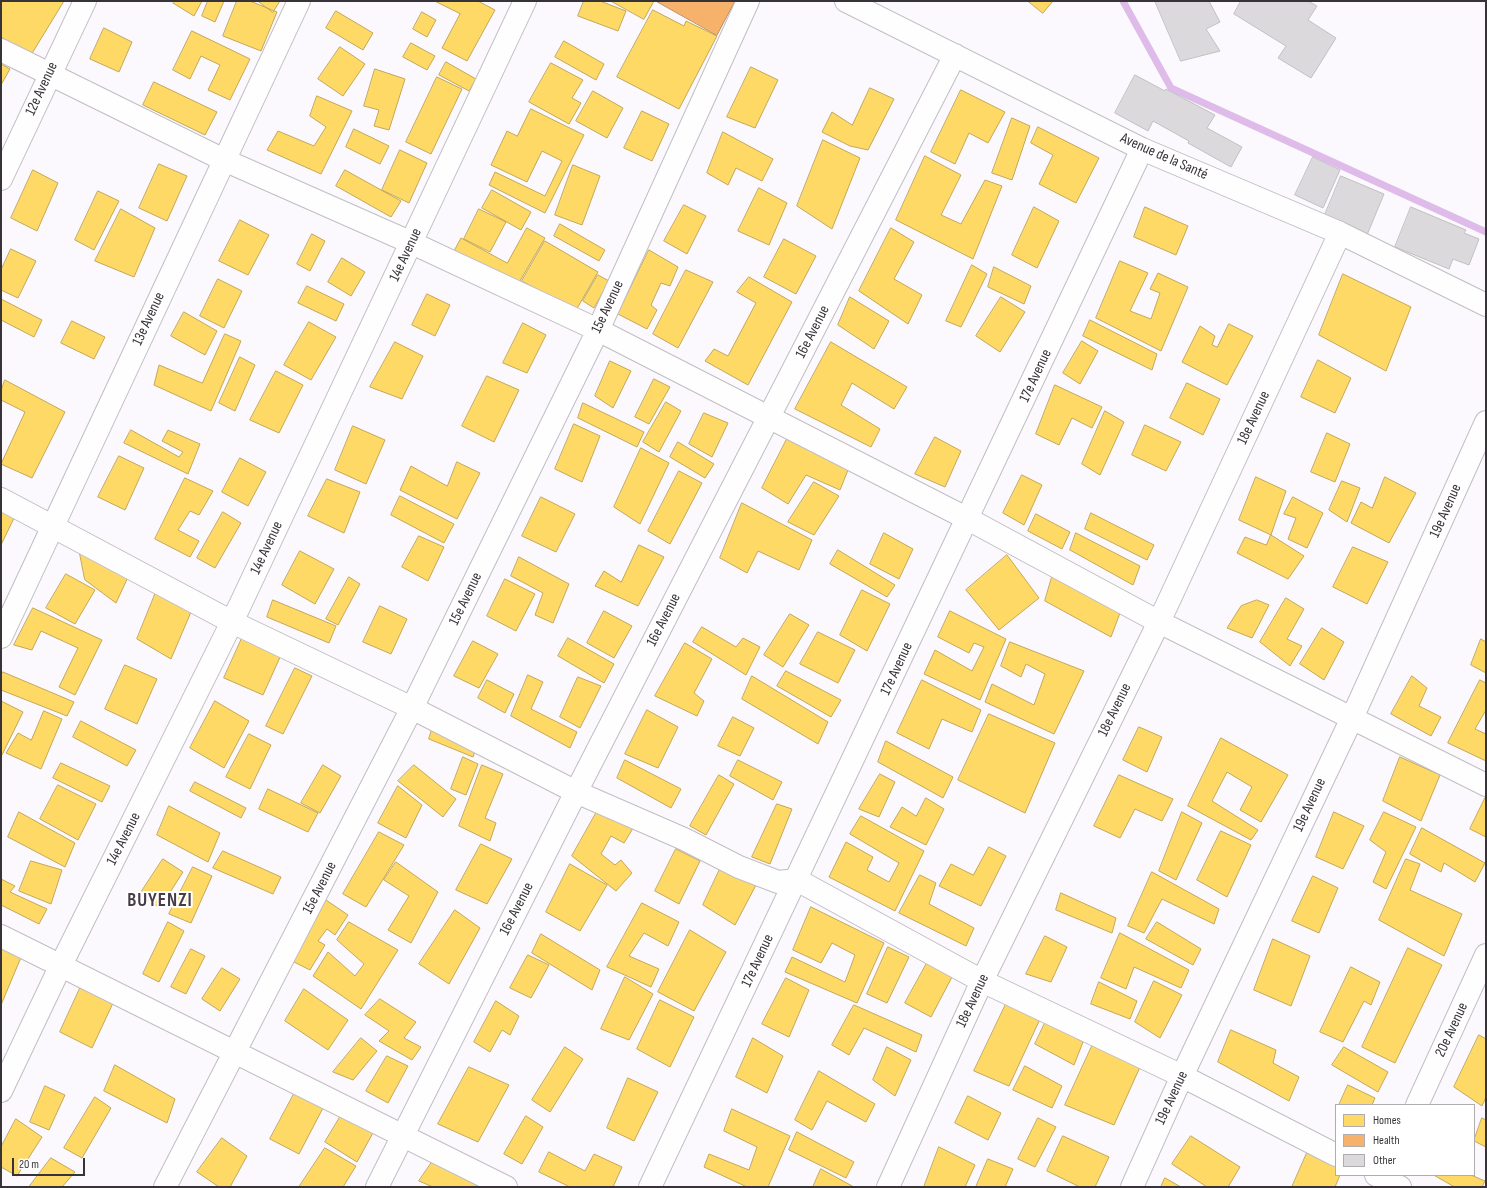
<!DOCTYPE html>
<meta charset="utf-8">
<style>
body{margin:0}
#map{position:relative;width:1487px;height:1188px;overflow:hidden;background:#fbf9fd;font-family:"Sofia Sans Condensed",sans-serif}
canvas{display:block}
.frame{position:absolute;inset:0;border:2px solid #383339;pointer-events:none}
.legend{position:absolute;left:1335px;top:1104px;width:140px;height:72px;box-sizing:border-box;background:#fff;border:1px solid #afadb0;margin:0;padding:5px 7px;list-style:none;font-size:12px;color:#383339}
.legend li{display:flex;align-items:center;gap:8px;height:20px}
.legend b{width:20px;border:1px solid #afadb0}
.scale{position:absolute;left:12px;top:1158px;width:73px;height:18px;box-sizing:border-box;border:2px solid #383339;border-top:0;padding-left:5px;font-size:12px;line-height:14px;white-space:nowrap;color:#383339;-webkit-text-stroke:3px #fff;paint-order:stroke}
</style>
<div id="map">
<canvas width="1487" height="1188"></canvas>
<div class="frame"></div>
<ul class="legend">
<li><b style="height:11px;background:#ffd966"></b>Homes</li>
<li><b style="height:11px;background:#f6b26b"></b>Health</li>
<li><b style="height:11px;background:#dcd9dd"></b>Other</li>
</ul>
<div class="scale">20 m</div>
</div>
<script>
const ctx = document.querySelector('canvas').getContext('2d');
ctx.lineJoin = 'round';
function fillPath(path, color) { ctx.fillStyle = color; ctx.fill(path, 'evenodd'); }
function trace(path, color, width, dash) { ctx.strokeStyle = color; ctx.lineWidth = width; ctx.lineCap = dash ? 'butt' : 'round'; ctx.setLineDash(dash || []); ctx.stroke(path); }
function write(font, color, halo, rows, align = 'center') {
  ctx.font = font + ' "Sofia Sans Condensed",sans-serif'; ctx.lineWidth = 4; ctx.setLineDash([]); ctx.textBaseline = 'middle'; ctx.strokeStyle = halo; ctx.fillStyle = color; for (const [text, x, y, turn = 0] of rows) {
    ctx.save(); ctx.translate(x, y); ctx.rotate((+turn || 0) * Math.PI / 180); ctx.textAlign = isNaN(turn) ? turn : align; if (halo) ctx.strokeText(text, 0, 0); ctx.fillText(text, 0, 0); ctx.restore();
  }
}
const homes = new Path2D(`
 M1,1H64L31,55L1,37Z
 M175,1H202L194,16L173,3Z
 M208,1H224L215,22L202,16Z
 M237,1H250L277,12L261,51L223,36Z
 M258,1H280L273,12Z
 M435,1H478L495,10L467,61L442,48L460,14Z
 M584,1H600L626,11L618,31L578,16Z
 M611,1H654L644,19Z
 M1028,1H1053L1043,13Z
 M653,10L684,26L686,21L717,36L679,109L617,77Z
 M336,11L373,33L363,50L326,28Z
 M422,12L436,20L427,37L413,29Z
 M104,28L132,42L119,72L90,59Z
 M192,31L250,59L230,100L208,90L220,65L201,56L190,79L173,70Z
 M564,41L604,64L596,80L555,57Z
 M411,43L435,56L427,70L403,57Z
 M340,47L365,64L343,96L318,79Z
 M446,62L476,79L469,91L439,75Z
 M551,63L583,80L572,98L581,103L569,124L529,102Z
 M1,64L10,69L1,85Z
 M751,67L778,80L755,128L727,117Z
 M375,69L405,79L389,130L374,126L379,110L364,106Z
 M437,77L462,89L431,154L406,142Z
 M154,82L217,112L205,135L143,105Z
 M870,88L894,99L868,150L850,146L822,132L832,112L852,125Z
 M961,90L1005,112L988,143L969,133L955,164L931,152Z
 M593,91L623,108L607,138L576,121Z
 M317,96L352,111L321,174L267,150L278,131L314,146L326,127L310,116Z
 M531,109L584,135L545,213L489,185L495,172L545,196L562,161L542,151L527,182L491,165L507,131L517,136Z
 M642,111L669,124L652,161L624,148Z
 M1012,118L1030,126L1012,180L992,173Z
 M1038,127L1099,158L1076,203L1039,184L1053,155L1031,143Z
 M354,129L389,146L380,164L346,147Z
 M723,132L773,159L762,181L736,168L728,185L707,173Z
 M823,140L860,158L832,229L797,206Z
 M400,150L427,163L409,203L382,190Z
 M925,156L961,175L941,215L961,224L985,180L1002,186L973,259L896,220Z
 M159,164L187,176L167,221L139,208Z
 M573,165L600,176L582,225L555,215Z
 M33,170L58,183L37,231L11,218Z
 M345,170L401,201L391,217L336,186Z
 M759,188L787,203L769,245L738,231Z
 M492,190L531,212L521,230L482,208Z
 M98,191L119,201L94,250L75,240Z
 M684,205L706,216L687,254L664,241Z
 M1034,207L1059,221L1037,268L1012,255Z
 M1145,207L1188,226L1176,255L1134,237Z
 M121,209L155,228L134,277L95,261Z
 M479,209L506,222L490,252L464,239Z
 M240,220L269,235L248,275L219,261Z
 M560,224L605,250L599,261L554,236Z
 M527,228L545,238L517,286L454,251L461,238L507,263Z
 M891,228L914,242L894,279L922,295L908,324L859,291Z
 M312,234L325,241L310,271L297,264Z
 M784,239L816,256L796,294L764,277Z
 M545,241L598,272L575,312L522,281Z
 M11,249L36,261L18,298L1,290V270Z
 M649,250L678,267L670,286L661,283L651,305L657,310L647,329L618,314Z
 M342,258L365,272L351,296L328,282Z
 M1120,261L1148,273L1130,311L1151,319L1160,293L1150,289L1158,273L1188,287L1161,351L1096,318Z
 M972,265L987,274L961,327L946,321Z
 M994,267L1031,286L1024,304L988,287Z
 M686,270L713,282L678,348L653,334Z
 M1343,274L1411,307L1386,371L1319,335Z
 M598,275L609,281L594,308L583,301Z
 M749,277L792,302L748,385L705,361L714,349L728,356L756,303L737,292Z
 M218,279L242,291L224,328L200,316Z
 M307,286L344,304L336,321L298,303Z
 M427,294L450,305L435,336L412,325Z
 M850,297L889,321L874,349L838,325Z
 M1001,297L1025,312L1000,352L976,336Z
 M1,299L42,320L34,337L1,320Z
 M184,312L217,331L205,355L171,336Z
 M1090,320L1157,354L1152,370L1083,336Z
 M72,321L105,337L94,359L61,343Z
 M309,322L336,337L311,380L284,365Z
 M523,323L546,335L527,373L503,363Z
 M1229,324L1253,336L1227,385L1182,362L1200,326L1215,336L1212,345L1217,347Z
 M225,334L241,341L211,411L154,385L159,365L202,383Z
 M1082,341L1098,351L1080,384L1063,373Z
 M395,342L423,356L402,399L370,387Z
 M831,342L907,387L894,409L852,383L841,405L880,429L871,447L795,409Z
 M240,357L255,365L235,411L219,403Z
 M1318,360L1351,378L1335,413L1301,397Z
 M610,361L631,371L613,408L595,396Z
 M276,371L303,385L279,433L250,420Z
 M487,376L519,390L494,442L462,426Z
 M654,379L670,387L649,424L635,417Z
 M5,380L65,412L32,478L1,464L25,412L1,400V391Z
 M1187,383L1220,399L1203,435L1170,418Z
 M1055,385L1102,407L1092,428L1072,418L1059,445L1036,434Z
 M666,402L681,411L659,452L643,442Z
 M583,403L644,432L637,447L578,418Z
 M1105,411L1124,422L1100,475L1082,464Z
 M704,413L728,423L712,457L689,444Z
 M574,424L600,436L582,482L555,469Z
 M1145,425L1181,442L1166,471L1132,455Z
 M353,426L385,440L366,484L335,470Z
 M131,430L179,457L183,452L162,441L168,430L200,444L188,474L124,443Z
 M1327,433L1350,444L1335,482L1311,472Z
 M935,437L961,451L945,487L915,474Z
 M787,439L848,470L840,490L806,475L788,504L762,488Z
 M678,442L714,464L705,478L670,457Z
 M641,448L669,463L640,524L614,507Z
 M119,456L144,468L125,510L98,497Z
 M240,458L266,472L248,506L222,492Z
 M457,462L480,473L457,519L400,490L411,466L447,486Z
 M679,471L702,483L670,544L648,531Z
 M1022,475L1042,485L1024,525L1003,513Z
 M1256,477L1286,491L1271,535L1239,520Z
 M1385,477L1416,493L1389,543L1351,523L1361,502L1372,508Z
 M185,478L213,491L199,515L190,511L178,530L199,541L190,557L155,539Z
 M327,479L360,492L344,533L308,516Z
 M1342,481L1360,488L1347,522L1329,510Z
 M814,482L839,496L814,535L788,522Z
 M400,496L454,524L444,543L391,515Z
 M541,497L575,514L556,552L522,536Z
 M1293,497L1323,513L1307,548L1288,539L1296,518L1284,514Z
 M742,503L812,540L799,570L758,551L747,573L720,558Z
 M1,506L16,514L1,545Z
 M223,512L241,523L215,568L197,558Z
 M1091,513L1154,545L1147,560L1085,529Z
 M1036,514L1070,532L1062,549L1028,531Z
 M884,533L913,549L899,579L870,564Z
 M1076,533L1140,566L1133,585L1070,550Z
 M1271,535L1304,556L1288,579L1237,553L1245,537L1266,545Z
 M419,536L444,547L428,581L402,567Z
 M639,545L664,557L638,606L595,586L604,571L621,582Z
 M1353,547L1388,562L1367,604L1333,587Z
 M79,549L129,575L116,603L85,580Z
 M838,550L895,585L887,597L830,564Z
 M300,551L334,569L315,604L282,585Z
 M1007,555L1039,598L999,630L966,590Z
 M519,557L569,584L553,623L535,615L543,593L511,576Z
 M66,574L95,590L75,624L46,608Z
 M349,577L360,584L338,625L326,619Z
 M1052,577L1120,613L1111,637L1045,601Z
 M505,579L535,594L516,631L487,616Z
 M862,590L890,604L867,651L840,635Z
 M156,592L191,612L171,659L137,639Z
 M1286,598L1304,609L1287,639L1302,646L1290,666L1260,642Z
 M273,600L336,626L329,643L267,617Z
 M1257,600L1269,605L1252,638L1227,628L1241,606Z
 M380,606L407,619L391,654L363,642Z
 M33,608L102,640L75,695L59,687L78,648L41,631L32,650L14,645Z
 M604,611L632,626L614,658L587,643Z
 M950,611L1006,639L980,700L924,674L935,650L972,671L984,647L974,643L969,653L938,637Z
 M790,614L809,625L783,667L764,655Z
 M702,627L736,647L743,638L760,647L746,675L693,642Z
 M1322,628L1344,642L1324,680L1300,664Z
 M818,632L855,650L838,683L800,664Z
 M243,636L281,655L263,695L224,678Z
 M568,638L614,664L604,683L558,656Z
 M1481,639L1486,642V673L1471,665Z
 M473,641L498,654L479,688L454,676Z
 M1010,642L1084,671L1054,734L985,702L992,684L1034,705L1045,674L1026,664L1021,677L1001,666Z
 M685,643L712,659L694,693L704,701L697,716L655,696Z
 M125,665L157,679L137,724L105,709Z
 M295,668L312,676L283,734L266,726Z
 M786,671L841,700L831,717L777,686Z
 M3,672L74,702L67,716L1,690V676Z
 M528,675L543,682L531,709L577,732L570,748L511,716Z
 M752,676L828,722L818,744L742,699Z
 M1412,676L1427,688L1419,706L1441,717L1431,736L1391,714Z
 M578,677L601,686L580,728L560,717Z
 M487,680L514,694L505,713L478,698Z
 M922,680L981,710L972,732L942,719L929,749L897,733Z
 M1480,680L1486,683V710L1475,729L1486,734V761L1448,743Z
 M1,701L23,712L2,755L1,754Z
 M215,701L249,721L224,768L190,748Z
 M647,710L678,727L658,768L625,754Z
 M44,711L62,719L41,769L6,753L18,733L31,740Z
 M989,714L1055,743L1025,813L958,780Z
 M733,717L754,728L740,756L718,746Z
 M81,721L136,750L127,766L73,737Z
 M433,726L476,748L473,757L429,739Z
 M1139,727L1162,737L1147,772L1123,760Z
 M249,734L271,745L250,789L226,777Z
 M1221,738L1288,775L1261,822L1240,810L1252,787L1227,772L1212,801L1258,830L1251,840L1188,806Z
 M886,741L953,777L943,798L878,762Z
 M463,757L478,764L466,795L451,789Z
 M1400,757L1440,775L1421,821L1383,801Z
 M625,760L681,789L671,808L617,778Z
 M738,760L782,782L773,800L730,776Z
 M61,763L110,786L102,802L53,778Z
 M323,765L341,776L320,813L301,803Z
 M414,765L456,799L443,817L398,781Z
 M482,765L503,774L485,818L496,823L490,841L459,826Z
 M880,774L895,782L879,817L859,809Z
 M719,775L734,784L706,835L690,826Z
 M1119,775L1173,799L1162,821L1135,809L1120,838L1094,826Z
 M195,782L246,808L241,818L190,791Z
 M58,785L96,804L78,840L40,819Z
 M398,786L422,805L406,838L378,823Z
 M268,789L318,813L308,832L259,809Z
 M1486,796V837L1470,829Z
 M926,798L944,809L926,845L890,827L902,807L916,816Z
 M777,804L792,809L770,864L752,857Z
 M169,806L220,833L208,862L157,835Z
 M599,808L635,825L624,843L611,836L601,854L615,865L621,860L632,873L616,891L572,856Z
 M19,812L75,843L65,867L8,837Z
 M1182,812L1202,823L1176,880L1159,871Z
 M1334,812L1364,826L1343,869L1316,857Z
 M1384,812L1416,827L1386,889L1373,882L1386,852L1370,840Z
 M861,816L924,851L895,911L829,877L846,842L873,857L867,870L889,882L899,863L850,834Z
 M1422,828L1485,863L1475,882L1444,863L1441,872L1410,854Z
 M1221,831L1251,845L1227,897L1197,880Z
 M379,832L404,845L366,907L343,894Z
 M481,844L512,859L487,904L456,890Z
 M989,847L1006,856L981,906L939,886L951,864L973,875Z
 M676,849L700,861L679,904L655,891Z
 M223,851L281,877L273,894L213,868Z
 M163,859L183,872L160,908L140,894Z
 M1406,859L1420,864L1410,890L1462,914L1444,956L1379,920Z
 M31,861L62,870L51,904L19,891Z
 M396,862L438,892L411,943L388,930L409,896L384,880Z
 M570,864L607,885L580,931L546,912Z
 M193,867L212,876L191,923L169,914Z
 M721,867L756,885L735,925L703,905Z
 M1152,872L1219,909L1214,924L1162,899L1144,933L1128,926Z
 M920,875L936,883L929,904L974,928L966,946L899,913Z
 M1313,876L1338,888L1319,933L1292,921Z
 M1,879L15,886L10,892L47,909L39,924L1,905Z
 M1061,893L1116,918L1112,933L1056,910Z
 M326,900L348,915L335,935L327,929L318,941L325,945L310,970L292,961Z
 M642,903L679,922L668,946L644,933L629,956L659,969L651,987L607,967Z
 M811,907L884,943L857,1003L785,972L792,957L845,982L855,955L832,943L821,963L793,950Z
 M455,910L480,928L449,984L419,964Z
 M168,922L184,931L159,982L143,974Z
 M349,922L398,950L361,1009L313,976L328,952L355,976L364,964L337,940Z
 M1157,922L1201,949L1193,965L1146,939Z
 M690,930L726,952L694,1011L658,992Z
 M1120,933L1189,970L1181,988L1134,967L1126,989L1101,978Z
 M541,934L600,970L592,990L532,953Z
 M1045,936L1067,947L1051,982L1026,974Z
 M1273,939L1310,956L1291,1006L1254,990Z
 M1,944L22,955L1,1005Z
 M888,947L909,957L887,1003L867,994Z
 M1408,948L1442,965L1395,1063L1362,1047Z
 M191,949L205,956L186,994L171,987Z
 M528,955L549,965L531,998L510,988Z
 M927,963L952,977L931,1017L905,1003Z
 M1351,967L1380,982L1371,1005L1364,1001L1343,1042L1320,1032Z
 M222,968L240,979L220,1011L202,999Z
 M625,977L653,994L629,1040L601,1029Z
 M786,978L809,990L789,1037L762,1024Z
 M1154,981L1182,995L1160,1038L1135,1022Z
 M1099,982L1137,1001L1130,1019L1091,1004Z
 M82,984L114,1001L92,1048L60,1032Z
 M304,989L348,1020L328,1050L285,1021Z
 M380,999L416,1022L404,1038L421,1047L412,1060L379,1041L389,1031L365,1015Z
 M660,1000L694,1017L670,1067L637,1049Z
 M496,1001L519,1016L510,1035L502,1030L490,1052L474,1042Z
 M1006,1004L1040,1019L1009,1086L974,1071Z
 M854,1005L922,1035L916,1052L864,1028L849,1055L832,1045Z
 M1046,1021L1083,1042L1074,1065L1035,1044Z
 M1231,1030L1276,1050L1273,1063L1299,1077L1289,1101L1218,1062Z
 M1479,1035L1486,1039V1097L1482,1106L1454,1087Z
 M361,1038L377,1051L353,1080L333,1072Z
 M753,1038L783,1056L767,1093L736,1077Z
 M1093,1044L1140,1067L1114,1125L1065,1105Z
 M565,1047L583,1059L550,1112L532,1100Z
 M887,1047L911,1060L895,1096L873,1080Z
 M1344,1047L1388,1072L1378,1092L1332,1065Z
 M387,1056L408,1066L388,1103L366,1091Z
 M115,1065L175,1099L167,1123L104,1091Z
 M1025,1066L1062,1086L1052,1108L1013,1090Z
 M469,1067L509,1085L478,1142L438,1124Z
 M819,1071L875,1104L866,1122L827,1101L812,1130L795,1120Z
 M628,1078L658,1092L634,1141L607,1128Z
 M1348,1085L1375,1098L1372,1105H1339Z
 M45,1086L65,1095L49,1130L30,1122Z
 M295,1092L323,1108L299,1154L270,1139Z
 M968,1096L1001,1113L988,1140L955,1123Z
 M95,1097L111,1108L82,1158L64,1148Z
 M732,1109L790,1136L768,1187H747L704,1167L709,1154L749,1170L757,1147L724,1131Z
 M342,1114L374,1131L357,1162L325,1142Z
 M526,1116L543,1127L522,1164L504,1154Z
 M1038,1118L1056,1127L1035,1167L1018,1159Z
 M1482,1118L1486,1120V1147L1474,1141Z
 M16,1119L42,1137L17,1176L1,1167V1147Z
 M797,1132L854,1162L846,1178L789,1150Z
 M1063,1136L1109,1157L1095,1187H1080L1047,1171Z
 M1191,1136L1240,1167L1228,1187H1207L1172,1164Z
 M222,1138L247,1156L230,1187H219L197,1172Z
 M939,1147L975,1165L965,1187H924Z
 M325,1148L356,1166L343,1187H299Z
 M549,1152L585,1171L594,1154L622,1167L613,1187H570L539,1172Z
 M1307,1153L1336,1165V1175H1340L1335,1187H1292Z
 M51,1158L75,1172L62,1187H29Z
 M988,1159L1013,1169L1005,1187H976Z
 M432,1162L484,1187H433L419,1181Z
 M821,1169L854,1187H813Z
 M1434,1175H1471L1485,1181L1482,1187H1455Z
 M1165,1178L1181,1187H1161Z`);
fillPath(homes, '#ffd966');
trace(homes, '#c3a758', 1);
const health = new Path2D(`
 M656,1H735L717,35Z`);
fillPath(health, '#f6b26b');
trace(health, '#bd8c5c', 1);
trace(new Path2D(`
 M1123,1L1171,88L1486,232`), '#debbe9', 7);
const building = new Path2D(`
 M1155,1H1209L1220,22L1206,29L1220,51L1181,61Z
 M1241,1H1308L1317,6L1308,20L1336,38L1311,78L1278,58L1286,46L1234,14Z
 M1135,75L1165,91L1166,89L1215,115L1207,128L1242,147L1231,167L1188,143L1189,141L1153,121L1148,131L1115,113Z
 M1313,157L1340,170L1323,208L1295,195Z
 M1341,176L1384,194L1367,235L1324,217Z
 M1411,207L1466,230L1464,233L1479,239L1469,265L1453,259L1449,269L1395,247Z`);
fillPath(building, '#dcd9dd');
trace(building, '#c2bfc3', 1);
const minor = new Path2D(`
 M846,1L1142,149L1340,233L1486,305
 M1,50L224,160L412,243L598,330L968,519L1159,622L1486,785
 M1,179L85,1
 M1,499L232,622L412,708L576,792L684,839L739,867L778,882L797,880L982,981L1182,1076L1336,1155
 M1,637L299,1
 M1,936L506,1187
 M1,1091L61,965L232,622L525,1
 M1417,1105L1486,955
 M1376,1175L1400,1187
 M165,1187L412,708L598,330L748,1
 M377,1187L576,792L955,55
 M650,1187L1142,149
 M888,1187L982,981L1159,622L1340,233
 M1132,1187L1182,1076L1352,718L1486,422`);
trace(minor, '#c1bec3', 24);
trace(minor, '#fefeff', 22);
write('15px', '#383339', '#fff', [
 ["12e Avenue",42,89,-65],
 ["Avenue de la Santé",1164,157,24],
 ["14e Avenue",406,255,-65],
 ["15e Avenue",608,307,-65],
 ["13e Avenue",149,319,-65],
 ["16e Avenue",813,332,-63],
 ["17e Avenue",1036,376,-65],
 ["18e Avenue",1254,418,-65],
 ["19e Avenue",1446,511,-66],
 ["14e Avenue",267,548,-65],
 ["15e Avenue",466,599,-64],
 ["16e Avenue",664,620,-63],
 ["17e Avenue",897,669,-65],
 ["18e Avenue",1115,710,-64],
 ["19e Avenue",1310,805,-65],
 ["14e Avenue",124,839,-63],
 ["15e Avenue",320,888,-63],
 ["16e Avenue",517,909,-63],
 ["17e Avenue",758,961,-65],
 ["18e Avenue",973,1001,-65],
 ["20e Avenue",1452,1030,-65],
 ["19e Avenue",1172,1098,-65]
]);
ctx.letterSpacing = '1px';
write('bold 19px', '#463d49', '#fff', [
 ["BUYENZI",160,901]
]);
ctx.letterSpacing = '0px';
</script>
